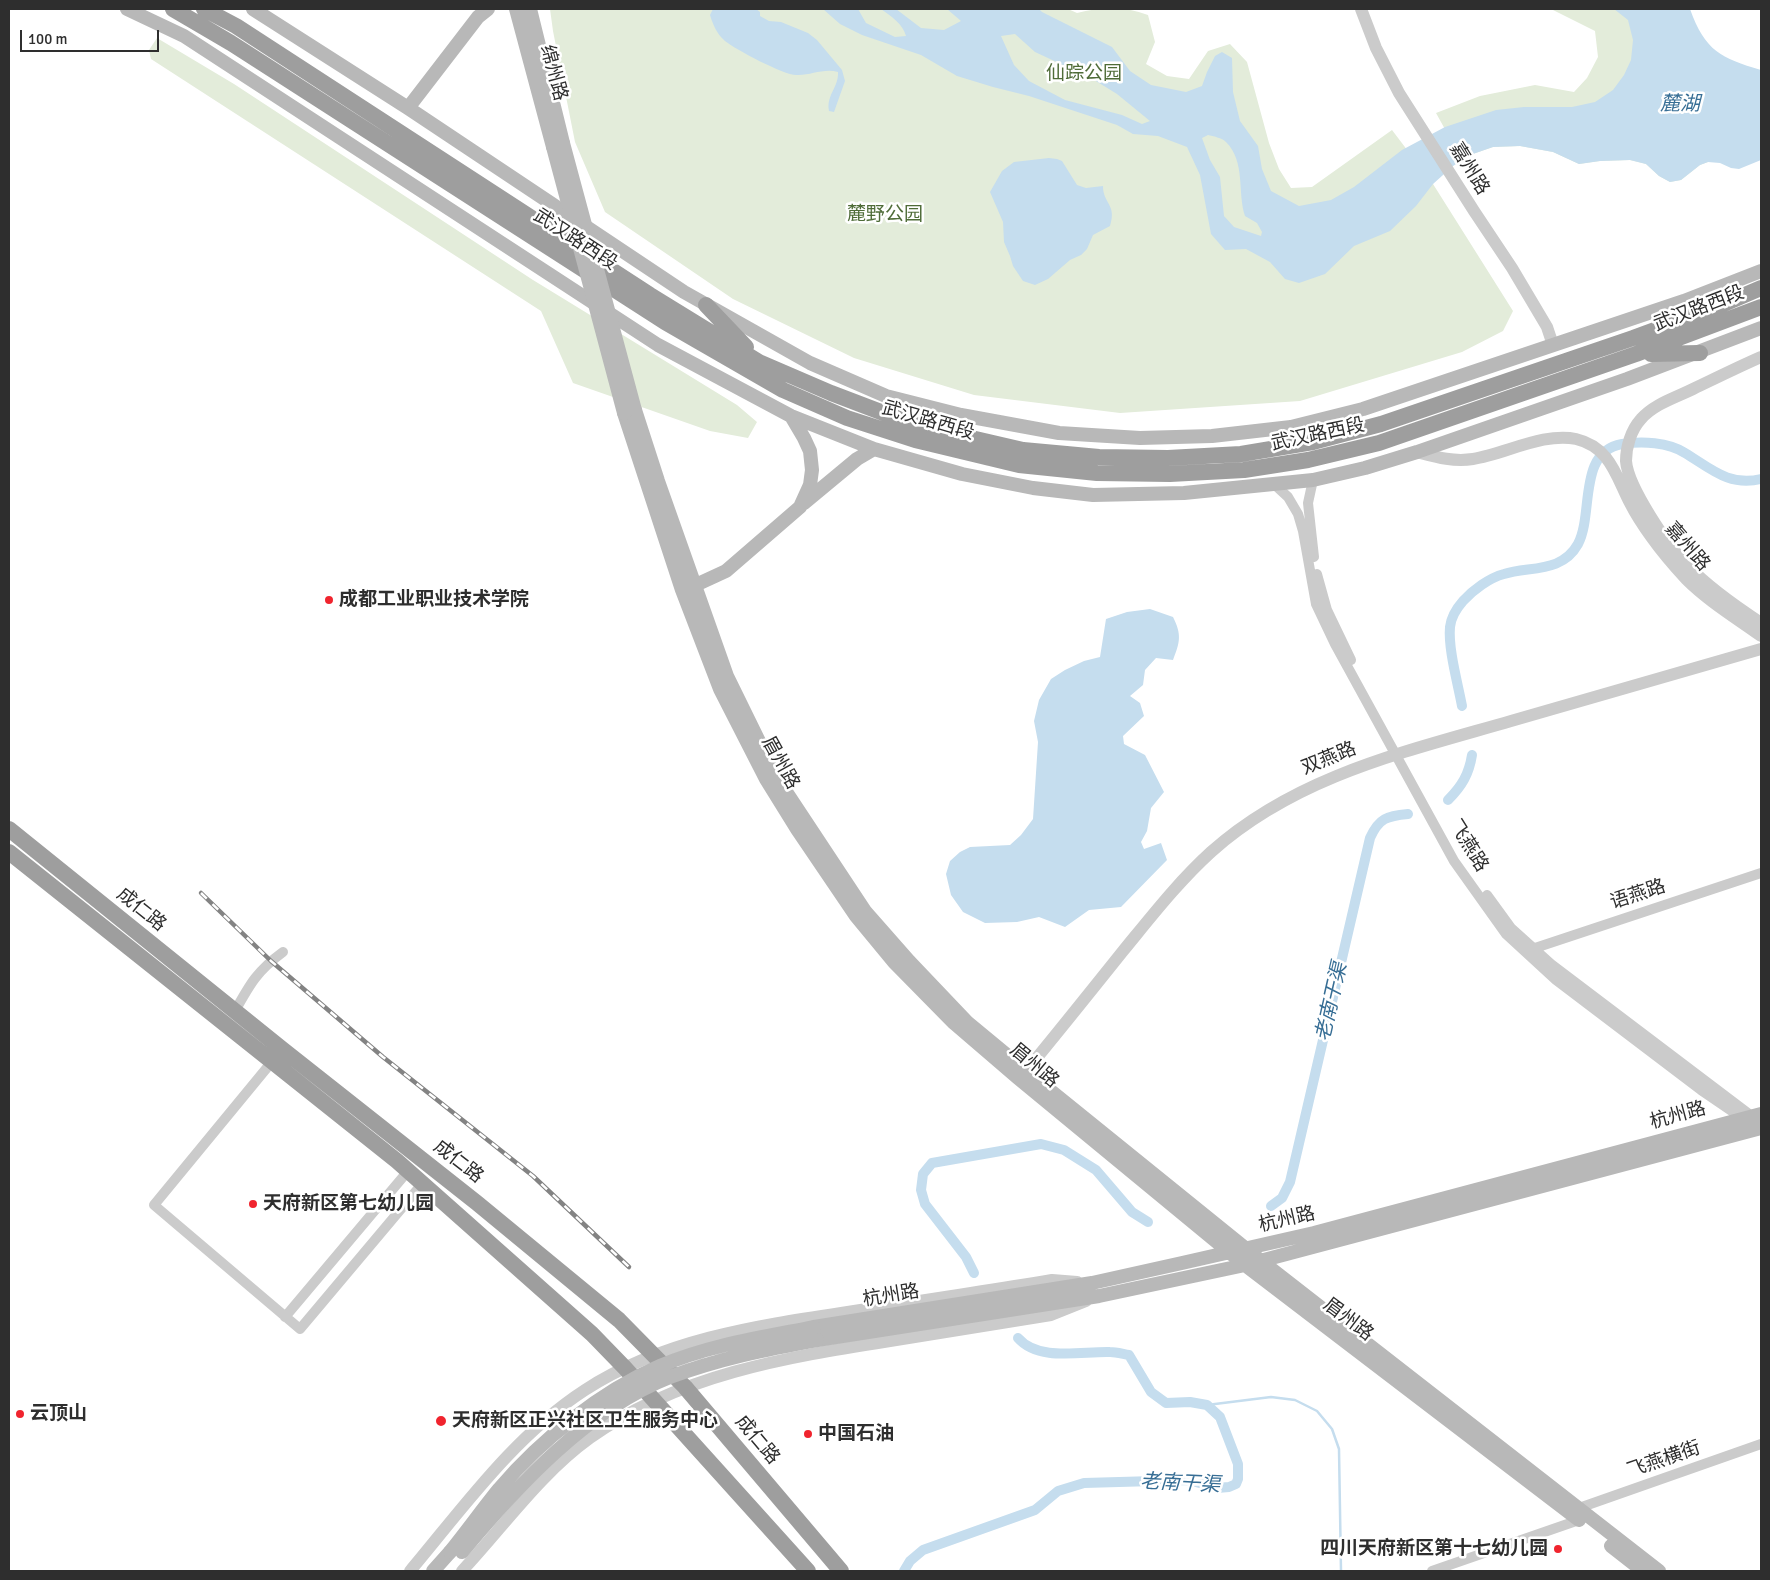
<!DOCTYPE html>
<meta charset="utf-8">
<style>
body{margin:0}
#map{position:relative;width:1770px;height:1580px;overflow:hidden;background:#fff;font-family:Signika,sans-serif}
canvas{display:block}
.frame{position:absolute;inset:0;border:10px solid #2e2e2e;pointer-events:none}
.scale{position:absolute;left:20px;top:30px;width:139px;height:22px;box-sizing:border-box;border:2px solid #2e2e2e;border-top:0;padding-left:6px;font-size:15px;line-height:18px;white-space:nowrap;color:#2e2e2e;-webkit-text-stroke:4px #fff;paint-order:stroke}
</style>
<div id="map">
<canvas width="1770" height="1580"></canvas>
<div class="frame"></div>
<div class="scale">100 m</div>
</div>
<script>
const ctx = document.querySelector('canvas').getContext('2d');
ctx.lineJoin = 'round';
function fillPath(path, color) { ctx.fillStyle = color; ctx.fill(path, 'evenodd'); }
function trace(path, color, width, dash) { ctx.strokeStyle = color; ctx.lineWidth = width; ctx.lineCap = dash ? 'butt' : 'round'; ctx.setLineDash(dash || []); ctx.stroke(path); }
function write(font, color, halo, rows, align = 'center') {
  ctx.font = font + ' Signika,"Noto Sans SC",sans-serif'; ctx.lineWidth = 5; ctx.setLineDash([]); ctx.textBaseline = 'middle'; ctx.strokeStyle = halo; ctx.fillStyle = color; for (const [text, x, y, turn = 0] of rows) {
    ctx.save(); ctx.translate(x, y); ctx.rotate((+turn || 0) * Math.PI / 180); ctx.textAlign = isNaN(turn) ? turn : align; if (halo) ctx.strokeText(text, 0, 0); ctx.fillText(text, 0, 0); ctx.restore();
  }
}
fillPath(new Path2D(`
 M550,9H1068L1077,13C1101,7 1124,6 1148,15L1155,42L1146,64L1167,76L1189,79L1208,51L1230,44L1247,62L1269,143L1279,169L1291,188L1312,187L1392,130L1433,184L1513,311L1503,331L1462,352L1300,401L1120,413L974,395L854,358L733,299L605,212L575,142L553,31Z
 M1551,9H1647L1708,162L1700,165L1681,180L1670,182L1659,176L1646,164L1630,160L1600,161L1579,164L1553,152L1520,146L1493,147L1470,155L1462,160L1436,113L1480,96L1535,85L1574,92L1587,78L1598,57L1595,31Z
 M157,38L234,84L533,280L737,405L757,422L748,438L710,431L573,383L541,311L151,59L149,50Z`), '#e3ecda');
fillPath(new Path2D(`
 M713,9H756L760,12V16L769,21L781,22L808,33L817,40L842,70L845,81L834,112L829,111C826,95 839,87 838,72C823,68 810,76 796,75C784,75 736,50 725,41C717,34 713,25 710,15Z
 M823,9H858L866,23L895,37L906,36C903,24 891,16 881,9H896L921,28L944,30L961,21L947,9H1039L1042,12L1112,47L1130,71L1151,85L1186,92L1202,86L1207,72L1215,56L1222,52L1232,58L1233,92L1240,121L1258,146L1262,169L1271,191L1299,206L1331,200L1354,187L1402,150L1445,127L1496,110L1524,107H1572L1595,102L1613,90L1624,75L1631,60L1633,40L1628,20L1614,9H1690C1705,51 1721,58 1761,70V160L1739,169L1731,168L1720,163L1708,162L1700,165L1681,180L1670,182L1659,176L1646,164L1630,160L1600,161L1579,164L1553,152L1520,146L1493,147L1470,155L1453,166L1433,184L1416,206L1390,231L1354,246L1325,274L1299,283L1285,279L1270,262L1246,249L1225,250L1211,234L1200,175L1187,147L1158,136L1133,134L1117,125L1029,96L993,87L957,76L921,55L862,35L840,24ZM1015,34L1035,52L1091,78L1117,94L1150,121L1142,124L1122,115L1065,100L1029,81L1014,65L1001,36ZM1208,135C1213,136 1222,138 1226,142C1246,162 1237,192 1245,216L1257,223L1262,232L1261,236L1234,227L1224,216L1220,177L1210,160L1202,138Z
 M1049,158L1057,159L1062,161L1077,185L1086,188L1103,186C1103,204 1117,204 1110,226L1093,235L1087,249L1081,255L1070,260L1048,279L1035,285L1023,281L1013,266L1010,256L1004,242L1003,222L990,192L1002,171L1014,162Z
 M1150,609L1173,617C1182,635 1180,642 1173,660L1156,658L1145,670L1143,685L1130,696L1140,703L1144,716L1123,736L1124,744L1145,755L1164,792L1151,808L1147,831L1141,842L1144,849L1161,843L1167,860L1121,907L1089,910L1065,927L1039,917L1017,922L985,923L963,912L951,895L946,874L950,861L960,852L970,847L1010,845L1021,835L1033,819L1038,742L1034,721L1039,700L1051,679L1065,670L1084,661L1100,657L1106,619L1127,612Z`), '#c5ddee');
trace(new Path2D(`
 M1207,1405L1271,1397L1295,1400L1317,1411L1332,1429L1339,1449L1341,1571`), '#c5ddee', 2.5);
trace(new Path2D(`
 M1462,706C1458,684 1448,649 1450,627C1451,617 1456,609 1463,601C1473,590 1489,578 1504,574C1530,566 1562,573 1578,544C1594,514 1577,452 1622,444C1642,441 1668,442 1685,453C1710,468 1729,487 1761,479
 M1448,800C1462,786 1469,774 1472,755
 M1271,1206L1282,1198L1290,1182L1370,838C1379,818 1387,816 1408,814
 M974,1273L966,1257L925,1204L921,1190L923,1174L932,1163L1041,1144L1064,1150L1096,1170L1132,1212L1148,1222
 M904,1571L910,1561L923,1550L1035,1510L1058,1491L1084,1483L1189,1480L1217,1488L1229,1487L1236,1484L1238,1479V1464L1220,1417L1207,1405L1190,1402L1166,1403L1151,1392L1129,1355C1123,1354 1116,1352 1110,1352C1082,1351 1039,1362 1018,1338`), '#c5ddee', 10);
trace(new Path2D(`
 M1313,480L1308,503L1314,557
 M1275,485L1288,497L1298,514L1303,531L1316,604L1335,644L1454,861L1506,934L1556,980L1701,1090L1745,1120
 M1317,574L1327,610L1351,660
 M1487,895L1511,928L1551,964L1757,1120
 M1529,950L1761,873
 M235,1011C250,984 257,971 283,952
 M275,1058L154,1205L300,1329L422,1184
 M285,1317L408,1171
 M1579,1508L1761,1444
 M1432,1571L1579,1520`), '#cbcbcb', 10);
trace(new Path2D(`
 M1361,9L1376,48L1399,93L1474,211L1512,268L1547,327L1553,345
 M1761,357C1738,367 1716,378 1693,389C1675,398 1654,404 1641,419C1631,430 1626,447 1626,461C1628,487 1668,546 1687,565C1709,588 1735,606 1761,623
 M1417,452C1436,457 1453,462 1473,459C1505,454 1544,432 1576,439C1610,447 1616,476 1630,503C1636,515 1644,527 1652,538C1662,552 1674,566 1686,579C1708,601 1736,618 1761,636
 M1019,1077L1026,1071C1059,1031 1091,991 1123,951C1151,917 1178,882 1211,852C1296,776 1404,752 1511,721C1594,697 1678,673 1761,649
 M410,1571C463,1508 514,1436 585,1390C665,1338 762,1325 854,1311C920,1301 986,1291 1052,1280L1077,1282
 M462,1571C504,1526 540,1474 590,1438C677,1375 787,1357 890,1341C944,1332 998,1324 1051,1315L1086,1301`), '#cbcbcb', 12);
trace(new Path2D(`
 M127,9L184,36L658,345L791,416L874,449L962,474L1033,488L1093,495L1184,493L1313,480L1365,468L1417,452L1627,379L1761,328
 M253,9L408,108L684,292L810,363L886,396L961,415L1059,433L1140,438L1212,436L1291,427L1363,409L1684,301L1761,271
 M516,9L553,147
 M530,9L563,143
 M408,108L478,17L488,9
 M635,410L658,481L727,676L777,778L865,911L909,961L968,1023L1026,1071L1261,1261L1659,1571
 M624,413L682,590L720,689L766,779L797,829L856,916L894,962L954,1023L1018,1078L1245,1265L1579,1520
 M804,503L857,459L874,449
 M687,589L726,571L800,507L810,485L812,470L810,451L804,438L791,416
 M814,1327L1092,1283L1182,1263L1314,1233L1761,1114
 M817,1340L1099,1296L1245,1265L1761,1128
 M1611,1546L1643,1571
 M433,1571L450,1552`), '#b8b8b8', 14);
trace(new Path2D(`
 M173,9L231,43L665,322L783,390L847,418L915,440L1019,465L1097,473L1170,474L1244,470L1308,460L1379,443L1636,354L1761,307
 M204,9L236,26L650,295L759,362L831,393L915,425L1023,450L1099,457L1168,458L1241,454L1313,442L1381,424L1633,338L1712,309L1761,288
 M706,305L746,347
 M1651,354L1700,353
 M9,829L282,1049L477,1203L619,1320L685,1387L841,1571
 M9,852L397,1161L592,1334L625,1368L808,1571`), '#9e9e9e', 16);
const rail = new Path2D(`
 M201,893L271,961L383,1057L533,1176L629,1267`);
trace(rail, '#838383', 4.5);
trace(rail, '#fff', 2.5, [8]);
trace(new Path2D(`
 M563,143L635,410
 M553,147L624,413
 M450,1552C467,1531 482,1510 499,1489C541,1440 600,1392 660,1366C709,1345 763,1337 814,1327
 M462,1552C517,1486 588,1409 670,1377C718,1359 767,1349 817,1340`), '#b8b8b8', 14);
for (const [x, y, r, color] of [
 [329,600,5,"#f0242e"],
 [253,1204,5,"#f0242e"],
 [20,1414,5,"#f0242e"],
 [441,1421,6,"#f0242e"],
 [808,1434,5,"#f0242e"],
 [1558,1549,5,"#f0242e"]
]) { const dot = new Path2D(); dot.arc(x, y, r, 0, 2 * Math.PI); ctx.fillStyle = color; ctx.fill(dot); trace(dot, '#fff', 2); }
write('19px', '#2e2e2e', '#fff', [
 ["绵州路",553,73,75],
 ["嘉州路",1469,169,58],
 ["武汉路西段",575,240,33],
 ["武汉路西段",1699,309,-21],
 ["武汉路西段",928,421,16],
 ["武汉路西段",1318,435,-12],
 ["嘉州路",1687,547,49],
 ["双燕路",1329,759,-22],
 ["眉州路",780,763,61],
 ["飞燕路",1468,846,58],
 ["语燕路",1638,895,-18],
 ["成仁路",141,910,39],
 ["眉州路",1034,1066,40],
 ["杭州路",1678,1116,-15],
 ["成仁路",458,1162,38],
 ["杭州路",1287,1220,-13],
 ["杭州路",891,1296,-9],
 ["眉州路",1348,1320,37],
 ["成仁路",757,1440,50],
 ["飞燕横街",1664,1460,-19]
]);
write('19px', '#4f6c38', '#fff', [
 ["仙踪公园",1084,74],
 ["麓野公园",885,215]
]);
write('bold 19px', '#2e2e2e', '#fff', [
 ["成都工业职业技术学院",339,600],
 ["天府新区第七幼儿园",263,1204],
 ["云顶山",30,1414],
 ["天府新区正兴社区卫生服务中心",452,1421],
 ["中国石油",818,1434],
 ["四川天府新区第十七幼儿园",1548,1549,"right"]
], 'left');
write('italic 20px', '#376e95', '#fff', [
 ["麓湖",1680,105],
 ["老南干渠",1332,1002,-77],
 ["老南干渠",1180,1484,3]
]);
</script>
